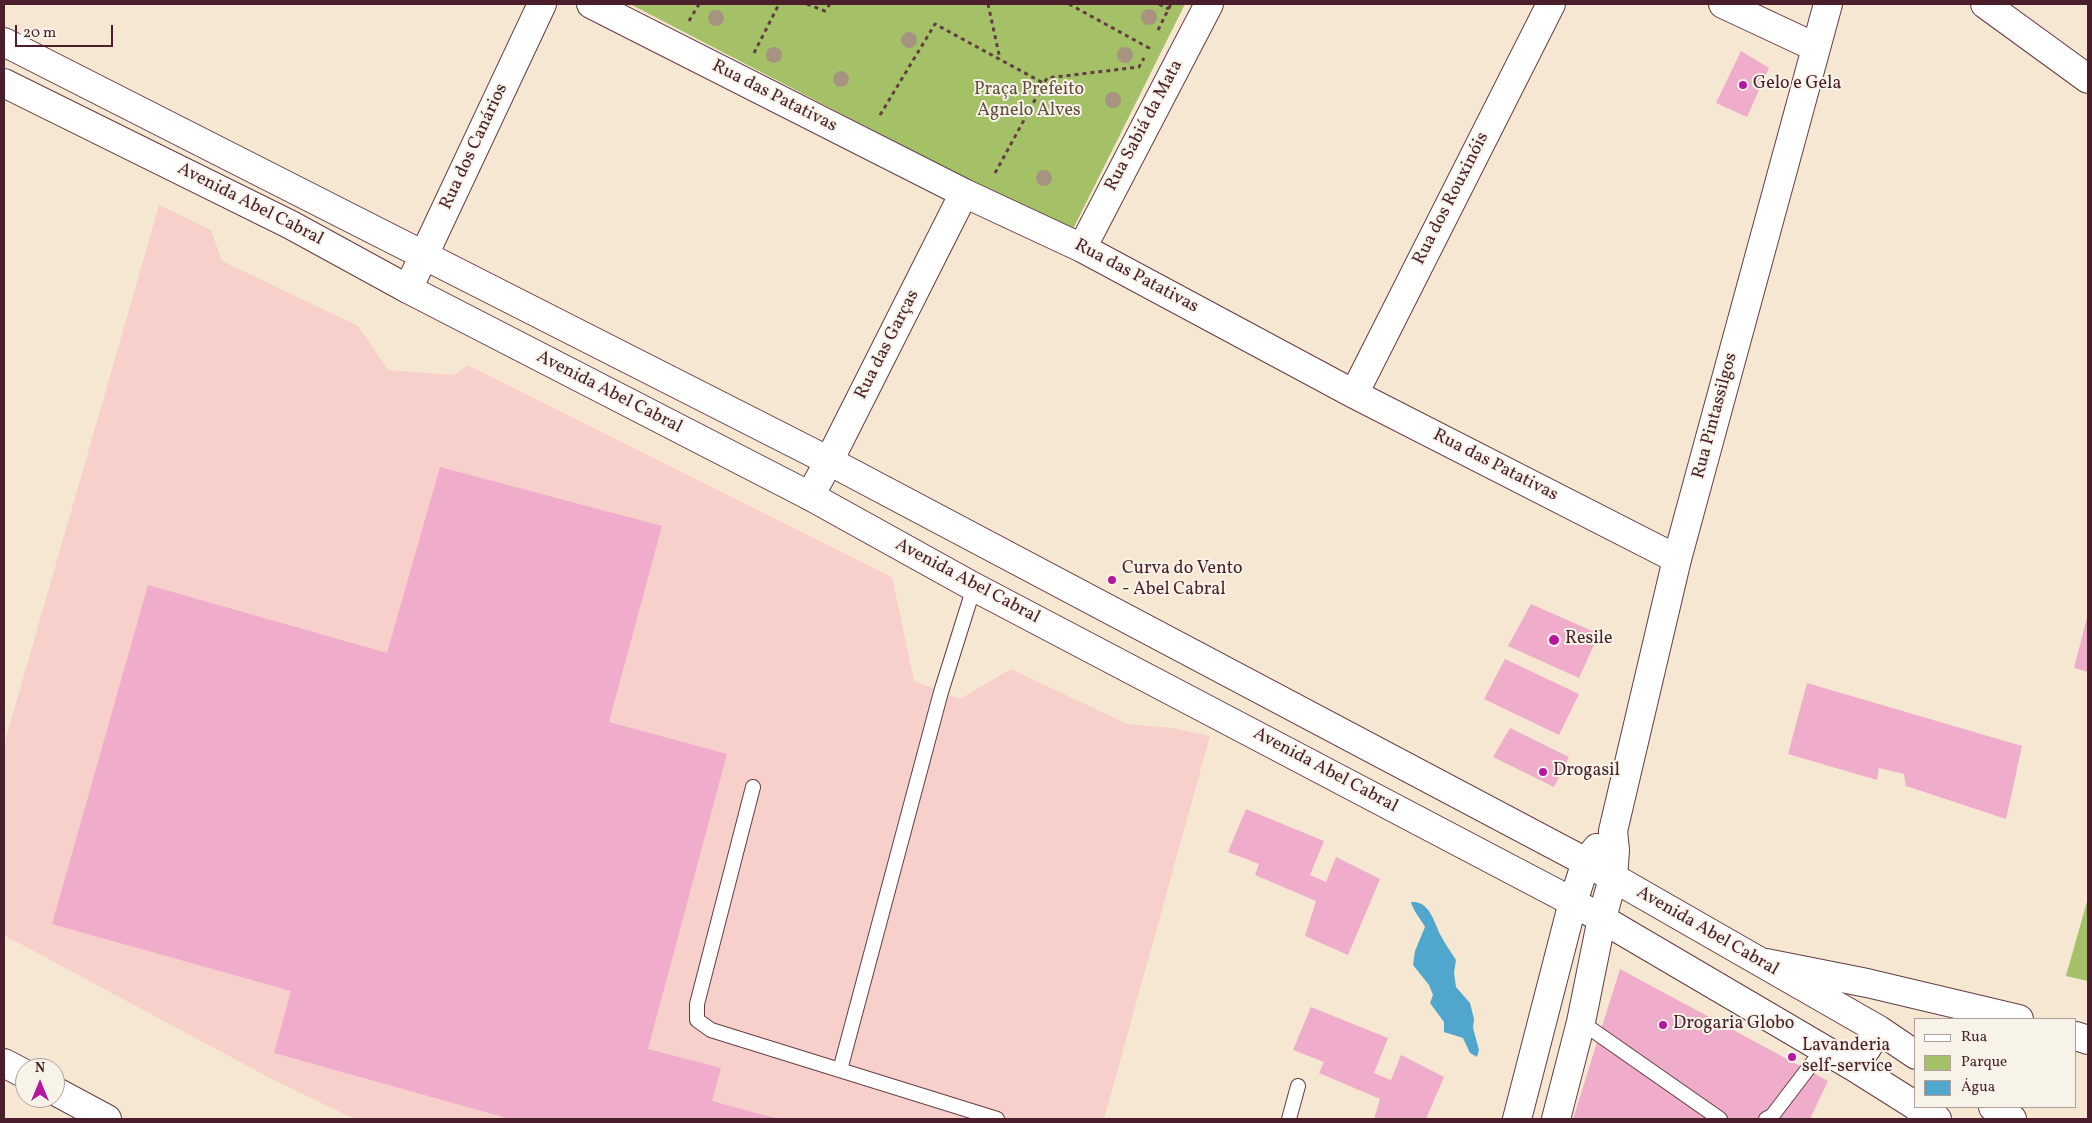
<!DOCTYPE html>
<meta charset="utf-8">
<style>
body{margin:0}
#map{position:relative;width:2092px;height:1123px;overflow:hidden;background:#f5e7d1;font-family:Vollkorn,serif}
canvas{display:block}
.frame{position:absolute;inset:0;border:5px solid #4a1f2b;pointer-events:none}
.legend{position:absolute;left:1914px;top:1018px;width:162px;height:90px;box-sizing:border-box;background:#f7f3e8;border:1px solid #b29e9c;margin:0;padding:6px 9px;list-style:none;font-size:15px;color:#4a1f2b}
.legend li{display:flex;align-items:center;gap:10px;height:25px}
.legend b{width:25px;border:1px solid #b29e9c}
.north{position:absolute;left:15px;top:1058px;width:50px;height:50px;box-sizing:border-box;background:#f7f3e8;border:1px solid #b29e9c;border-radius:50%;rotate:0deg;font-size:14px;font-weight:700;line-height:20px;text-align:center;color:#4a1f2b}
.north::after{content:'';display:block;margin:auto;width:18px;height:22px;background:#b5179e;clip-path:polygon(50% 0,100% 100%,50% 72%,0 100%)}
.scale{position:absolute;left:15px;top:25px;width:98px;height:22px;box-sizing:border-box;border:2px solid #4a1f2b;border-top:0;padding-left:6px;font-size:15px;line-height:18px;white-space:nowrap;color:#4a1f2b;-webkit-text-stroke:4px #f7f3e8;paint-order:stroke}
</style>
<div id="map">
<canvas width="2092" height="1123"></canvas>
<div class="frame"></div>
<ul class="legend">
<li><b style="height:6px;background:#fff"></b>Rua</li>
<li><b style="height:14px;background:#a5c168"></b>Parque</li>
<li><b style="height:14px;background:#50a6cd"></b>Água</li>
</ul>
<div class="north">N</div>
<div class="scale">20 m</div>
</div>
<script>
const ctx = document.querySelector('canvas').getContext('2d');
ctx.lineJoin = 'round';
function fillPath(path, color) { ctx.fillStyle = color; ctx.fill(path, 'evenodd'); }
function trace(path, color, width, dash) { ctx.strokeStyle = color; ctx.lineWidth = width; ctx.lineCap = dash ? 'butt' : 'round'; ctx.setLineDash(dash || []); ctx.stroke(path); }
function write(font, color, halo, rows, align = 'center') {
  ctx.font = font + ' Vollkorn,serif'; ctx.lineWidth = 4; ctx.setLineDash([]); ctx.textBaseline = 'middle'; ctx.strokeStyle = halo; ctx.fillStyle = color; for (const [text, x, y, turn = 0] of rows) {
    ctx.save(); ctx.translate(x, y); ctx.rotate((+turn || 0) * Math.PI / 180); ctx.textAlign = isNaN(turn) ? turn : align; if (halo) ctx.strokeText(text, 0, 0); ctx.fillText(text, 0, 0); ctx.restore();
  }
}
fillPath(new Path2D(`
 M159,205L211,230L222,261L358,326L388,370L454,375L468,365L892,577L914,681L960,699L1011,669L1127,724L1173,728L1210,736L1104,1119H354L268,1077L4,935V745Z`), '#f7d0cb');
fillPath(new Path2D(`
 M630,4H1185L1071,233Z
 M2088,898V981L2066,976Z`), '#a5c168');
fillPath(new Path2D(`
 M1411,902C1430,900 1434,923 1441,936C1445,944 1451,952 1456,960L1454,973L1456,987L1470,1003L1474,1019L1473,1028L1479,1050L1477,1057L1470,1053L1463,1038L1444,1032V1022L1430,1003L1433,995L1429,985L1413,965L1415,951L1425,927C1421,919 1413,911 1411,902Z`), '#50a6cd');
fillPath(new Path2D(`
 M1741,51L1769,68L1747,117L1716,103Z
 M440,467L662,526L609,722L727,754L648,1049L721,1068L712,1101L779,1119H503V1117L274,1053L291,991L52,924L148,585L387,653Z
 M1531,604L1599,634L1579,678L1508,646Z
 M2088,614V672L2074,668Z
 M1505,659L1579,694L1559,735L1484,699Z
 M1807,683L2022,746L2006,819L1906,786L1904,774L1879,768L1877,780L1788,754Z
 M1510,728L1569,757L1554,787L1493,757Z
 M1246,809L1324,841L1310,875L1326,882L1336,857L1380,879L1348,955L1305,936L1316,901L1255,875L1259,864L1228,852Z
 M1620,969L1828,1081L1810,1119H1573Z
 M1311,1007L1388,1038L1374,1073L1391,1080L1401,1055L1444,1077L1426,1119H1374L1380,1099L1319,1073L1324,1062L1293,1050Z`), '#f0adcb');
const service = new Path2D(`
 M753,787L697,1004V1020L711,1030L997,1119
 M1581,1022L1720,1119
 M840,1070L941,692L974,587
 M1289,1119L1298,1086
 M1766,1119L1772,1116L1823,1049`);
const minor = new Path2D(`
 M591,4L964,193L1082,248L1354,394L1677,559
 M1723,4L1815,47
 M1985,4L2088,79
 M1082,248L1209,4
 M408,289L542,4
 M1354,394L1551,4
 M810,496L829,461L964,193
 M1766,963L1867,983L2019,1019
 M2076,1036L2088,1040
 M4,1063L25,1074
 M55,1091L107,1119`);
const secondary = new Path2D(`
 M4,42L829,461L1586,862L1879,1030L1916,1055
 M4,83L291,225L408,289L810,496L974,587L1573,902L1854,1067L1916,1106
 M1854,1067L1879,1030
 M1917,1107L1937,1119
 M1993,1107L2012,1119
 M1517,1119L1573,902L1586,862L1597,848
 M1556,1119L1581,1022L1602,918L1613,878L1615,850L1613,831L1677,559L1828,4`);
trace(service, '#643d44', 16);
trace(minor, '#643d44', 30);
trace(secondary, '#643d44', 30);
trace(new Path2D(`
 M807,4L825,11L830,4
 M988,4L1000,59
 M1069,4L1149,48L1148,50
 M1159,4L1169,9
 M689,21L699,4
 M1158,30L1171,4
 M754,53L779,4
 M880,115L935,24L1045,84
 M995,173L1047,78L1139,67L1144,58`), '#643d44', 3, [4, 4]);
trace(service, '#fff', 14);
trace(minor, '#fff', 28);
trace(secondary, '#fff', 28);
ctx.fillStyle = '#a69480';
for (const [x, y] of [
 [1149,17],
 [716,18],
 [909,40],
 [774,55],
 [1125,55],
 [841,79],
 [1113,100],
 [1044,178]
]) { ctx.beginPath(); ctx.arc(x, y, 8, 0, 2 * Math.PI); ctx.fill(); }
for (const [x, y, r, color] of [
 [1743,85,5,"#b5179e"],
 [1112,580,5,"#b5179e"],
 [1554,640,6,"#b5179e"],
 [1543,772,5,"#b5179e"],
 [1663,1025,5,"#b5179e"],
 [1792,1057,5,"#b5179e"]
]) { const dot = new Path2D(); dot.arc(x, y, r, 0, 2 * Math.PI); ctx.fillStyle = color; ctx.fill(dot); trace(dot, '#f7f3e8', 2); }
write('18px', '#4a1f2b', '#f7f3e8', [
 ["Gelo e Gela",1753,85],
 ["Curva do Vento",1122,570],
 ["- Abel Cabral",1122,591],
 ["Resile",1565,640],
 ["Drogasil",1553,772],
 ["Drogaria Globo",1673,1025],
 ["Lavanderia",1802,1047],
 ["self-service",1802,1068]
], 'left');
write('18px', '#65503d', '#f7f3e8', [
 ["Praça Prefeito",1029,91],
 ["Agnelo Alves",1029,112]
]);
write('18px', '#4a1f2b', '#f7f3e8', [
 ["Rua das Patativas",774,97,27],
 ["Rua Sabiá da Mata",1145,126,-62],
 ["Rua dos Canários",475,147,-65],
 ["Rua dos Rouxinóis",1452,199,-63],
 ["Avenida Abel Cabral",250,205,27],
 ["Rua das Patativas",1136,277,28],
 ["Rua das Garças",888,345,-63],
 ["Avenida Abel Cabral",609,393,27],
 ["Rua Pintassilgos",1716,416,-75],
 ["Rua das Patativas",1495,466,27],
 ["Avenida Abel Cabral",967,582,28],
 ["Avenida Abel Cabral",1325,771,28],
 ["Avenida Abel Cabral",1707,932,30]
]);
</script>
